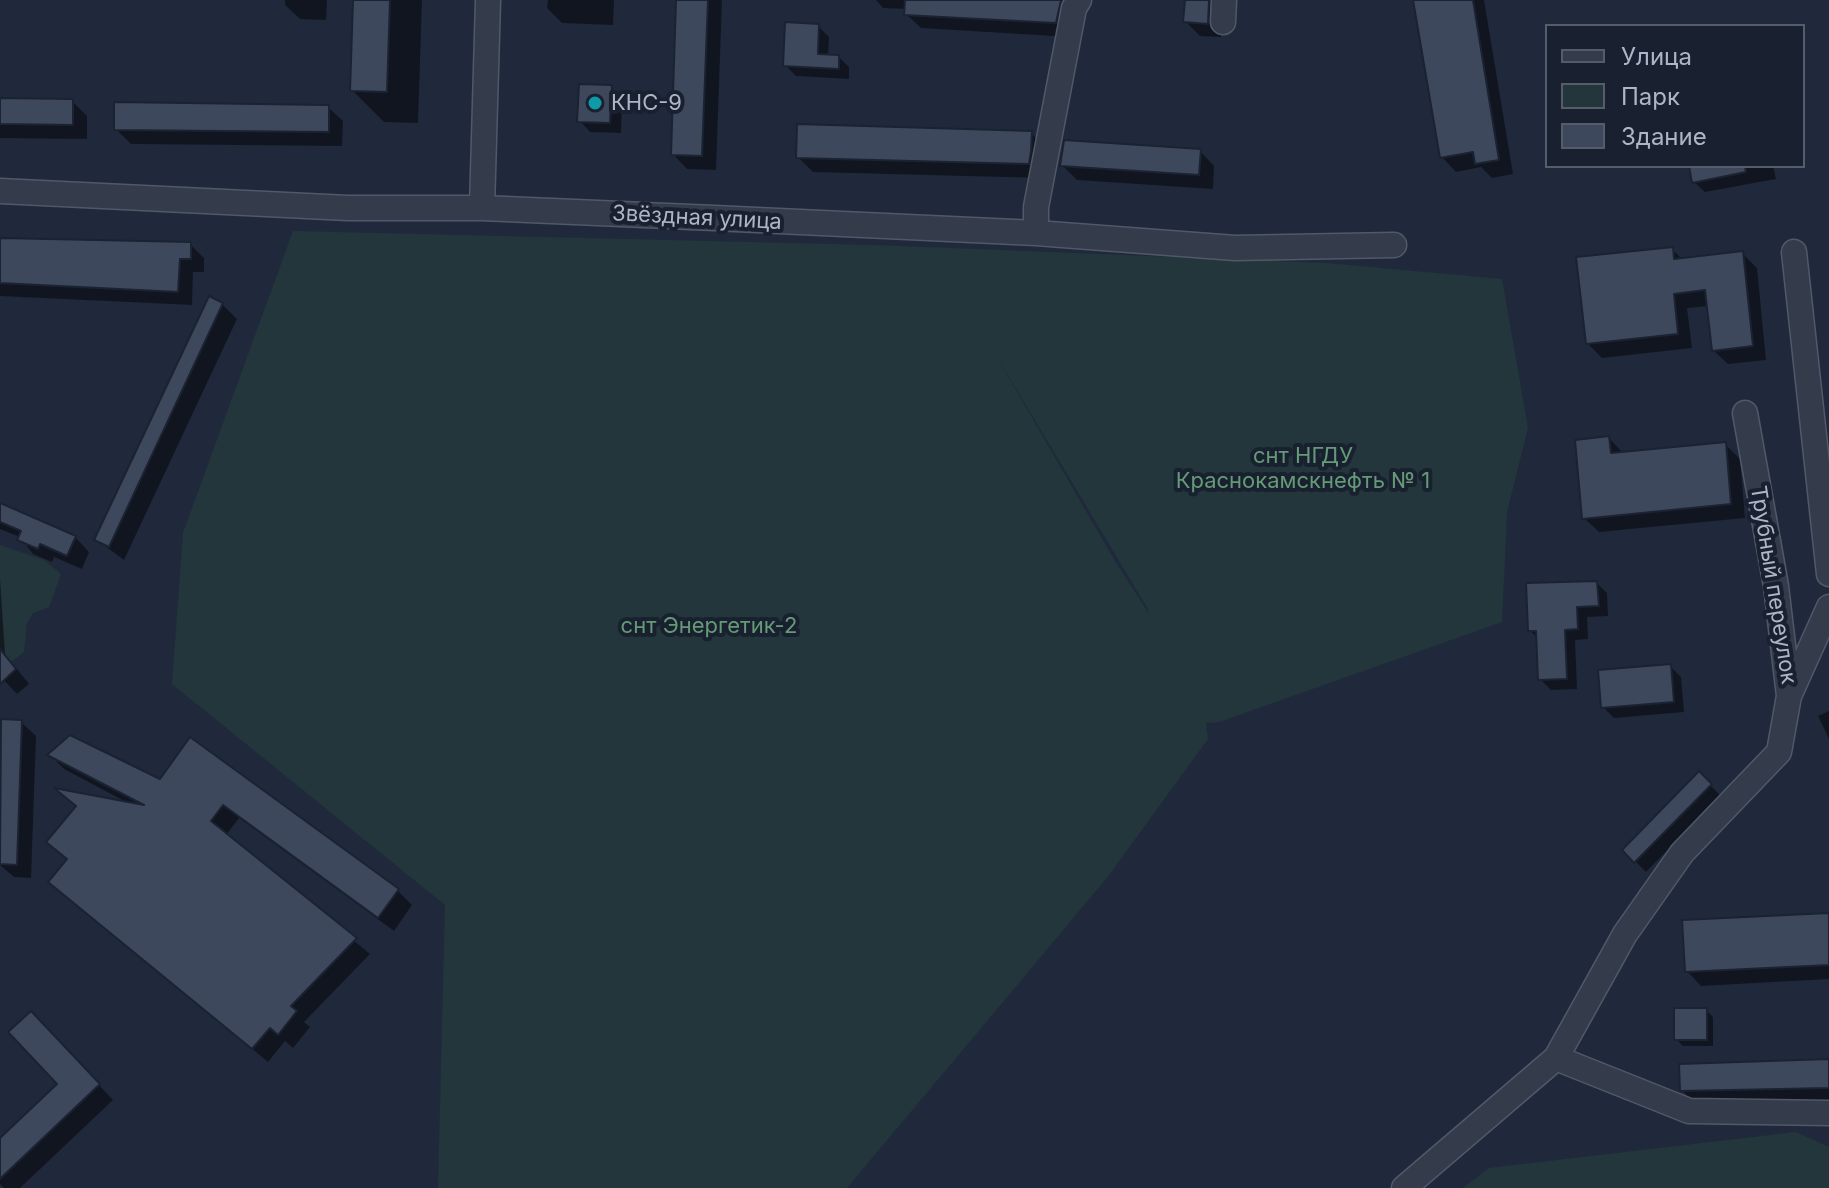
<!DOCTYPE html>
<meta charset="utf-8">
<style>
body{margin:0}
#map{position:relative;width:1829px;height:1188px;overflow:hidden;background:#20293b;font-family:Inter,sans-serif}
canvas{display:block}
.legend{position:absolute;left:1545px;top:24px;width:260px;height:144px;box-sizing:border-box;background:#19202f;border:2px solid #555c6c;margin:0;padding:10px 14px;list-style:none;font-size:24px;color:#aeb5c7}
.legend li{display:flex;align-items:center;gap:16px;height:40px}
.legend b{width:40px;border:2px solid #555c6c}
</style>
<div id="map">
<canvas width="1829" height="1188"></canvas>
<ul class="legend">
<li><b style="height:10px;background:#343b4b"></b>Улица</li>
<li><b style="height:22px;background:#22363c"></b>Парк</li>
<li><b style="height:22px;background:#3e485d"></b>Здание</li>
</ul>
</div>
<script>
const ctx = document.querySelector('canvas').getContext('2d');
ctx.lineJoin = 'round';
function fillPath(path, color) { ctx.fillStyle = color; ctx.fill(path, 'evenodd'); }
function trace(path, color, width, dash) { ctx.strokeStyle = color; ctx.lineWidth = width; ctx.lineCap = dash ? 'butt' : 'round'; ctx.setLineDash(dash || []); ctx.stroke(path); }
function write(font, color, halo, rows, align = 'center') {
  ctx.font = font + ' Inter,sans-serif'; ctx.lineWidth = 8; ctx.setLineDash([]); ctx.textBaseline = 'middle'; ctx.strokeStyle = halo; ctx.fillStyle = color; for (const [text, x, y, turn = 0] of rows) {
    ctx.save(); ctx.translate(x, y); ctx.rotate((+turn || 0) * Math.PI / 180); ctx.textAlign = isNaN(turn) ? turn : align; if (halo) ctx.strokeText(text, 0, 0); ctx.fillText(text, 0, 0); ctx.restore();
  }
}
fillPath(new Path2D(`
 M293,231L874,245L1326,263L1502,279L1528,428L1507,512L1502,622L1219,722L1206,723L1208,739L1106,879L847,1188H438L445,905L172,684L183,533ZM994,352L1149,611L1148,612L1115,561Z
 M0,545L44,560L61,574L49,607L33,613L27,623L24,652L11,662L0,649Z
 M1796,1132L1829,1147V1188H1463L1489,1168Z`), '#22363c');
fillPath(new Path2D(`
 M285,0H327L326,20L300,19L285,5Z
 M355,0H422L418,123L384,122L352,90Z
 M548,0H614L613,25L562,23L547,8Z
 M678,0H722L716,170L687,169L673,154Z
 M876,0H1070V37L921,28L906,14V9L883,8Z
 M1187,0H1224L1221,37L1200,36L1185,21Z
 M1415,0H1484L1513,174L1492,178L1481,167L1456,172L1442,157Z
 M818,26L829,37L828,56L839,57L849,67V79L796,76L785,65Z
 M611,87L622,98L621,133L590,132L580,121Z
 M0,100L72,101L87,116V139L0,138Z
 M328,107L343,121L342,146L131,144L116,129Z
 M1031,133L1046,147L1043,178L813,172L798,157Z
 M1200,151L1214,166L1213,189L1077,180L1062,165Z
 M1691,166H1773L1776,179L1705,192L1694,182Z
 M0,240L190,244L204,258V272H193L192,305L0,296Z
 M1672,249L1683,260L1742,253L1757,268L1766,360L1728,364L1713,350L1709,306L1687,308L1692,348L1602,358L1587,343Z
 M222,304L237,319L124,560L97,540Z
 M1609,438L1624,454L1725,444L1740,459L1745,518L1599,532L1584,518Z
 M0,505L75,537L89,552L82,569L54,557L52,562L33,554L20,537L0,529Z
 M0,579L5,654L29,684L17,694L0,676Z
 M1597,583L1607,593L1608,616L1587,617L1588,639L1575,640L1577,689L1551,690L1540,679L1538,639L1530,630Z
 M1670,666L1681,677L1684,712L1614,718L1603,707Z
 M0,689V721L21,722L36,736L31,878L14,877L0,865Z
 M1829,711V739L1818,716Z
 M191,740L398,891L412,905L394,931L239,818L226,835L370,954L304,1022L310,1027L293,1048L285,1041L268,1062L50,882L68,860L49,842L78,807L71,802L130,804L64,769L50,755L161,782Z
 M1699,774L1721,796L1646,872L1624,850Z
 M1829,915V979L1701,986L1687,971Z
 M1706,1010L1713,1017V1046H1683L1676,1039Z
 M46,1028L113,1100L20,1188H4L0,1184V1140L59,1084Z
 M1829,1061V1102L1696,1105L1682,1090Z`), '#0007');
const building = new Path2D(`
 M353,0H390L387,92L350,91Z
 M676,0H708L702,156L671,155Z
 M905,0H1061L1056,23L904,15Z
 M1185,0H1209L1208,24L1183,22Z
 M1413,0H1473L1499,160L1475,164L1473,152L1440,158Z
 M785,22L819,24L818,54L839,55V69L783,66Z
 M579,84L612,85L610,123L577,122Z
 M0,98L73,99V125L0,124Z
 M114,102L329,105V132L114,130Z
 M797,124L1032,131L1031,151L1029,164L796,158Z
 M1064,140L1201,149L1199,175L1060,166Z
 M1689,166H1745L1746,172L1692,183Z
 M0,238L191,242V259H180L178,292L0,283Z
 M1673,247L1674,259L1743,251L1753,346L1712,351L1705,290L1674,294L1678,334L1586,344L1576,257Z
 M209,296L223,303L109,547L94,540Z
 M1609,436L1611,453L1726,442L1731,504L1582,519L1575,440Z
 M0,503L76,536L67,556L40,544L38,549L17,540L21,531L0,522Z
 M1597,581L1599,606L1577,607L1578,629L1565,630L1567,679L1538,680L1536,631H1528L1526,583Z
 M0,649L16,669L0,684Z
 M1671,664L1674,702L1601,708L1598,670Z
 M1,719L22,720L17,865L0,864Z
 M70,735L160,779L190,737L399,889L378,918L223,805L211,821L357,938L291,1006L297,1011L278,1035L270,1028L252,1049L48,882L67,859L46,842L76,806L54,788L144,805L47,755Z
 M1699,771L1712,784L1634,863L1622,850Z
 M1829,913V965L1685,972L1682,920Z
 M1674,1008H1707V1040H1674Z
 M31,1011L100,1084L0,1179V1138L57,1084L8,1032Z
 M1829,1059V1088L1680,1091L1679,1064Z`);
fillPath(building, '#3e485d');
trace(building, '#1b2232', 2);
const minor = new Path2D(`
 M1223,22L1224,0
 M0,191L348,208H482L714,218L1036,233L1235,248L1394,245
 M482,208L488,0
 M1036,233V207L1074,8L1079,0
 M1794,252L1829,574
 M1789,696L1829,607
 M1556,1058L1689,1111L1829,1113
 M1404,1188L1556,1058L1625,934L1682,853L1779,752L1789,696L1776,586L1745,413`);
trace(minor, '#515869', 27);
trace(minor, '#343b4b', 24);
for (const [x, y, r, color] of [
 [595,103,8,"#0f9aa8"]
]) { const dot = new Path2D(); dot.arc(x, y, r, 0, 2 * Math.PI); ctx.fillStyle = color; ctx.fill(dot); trace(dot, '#19202f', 3); }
write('22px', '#aeb5c7', '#19202f', [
 ["КНС-9",611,103]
], 'left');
write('22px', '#aeb5c7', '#19202f', [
 ["Звёздная улица",697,218,3],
 ["Трубный переулок",1773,585,81]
]);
write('22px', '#649a76', '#19202f', [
 ["снт НГДУ",1303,456],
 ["Краснокамскнефть № 1",1303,481],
 ["снт Энергетик-2",709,626]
]);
</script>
